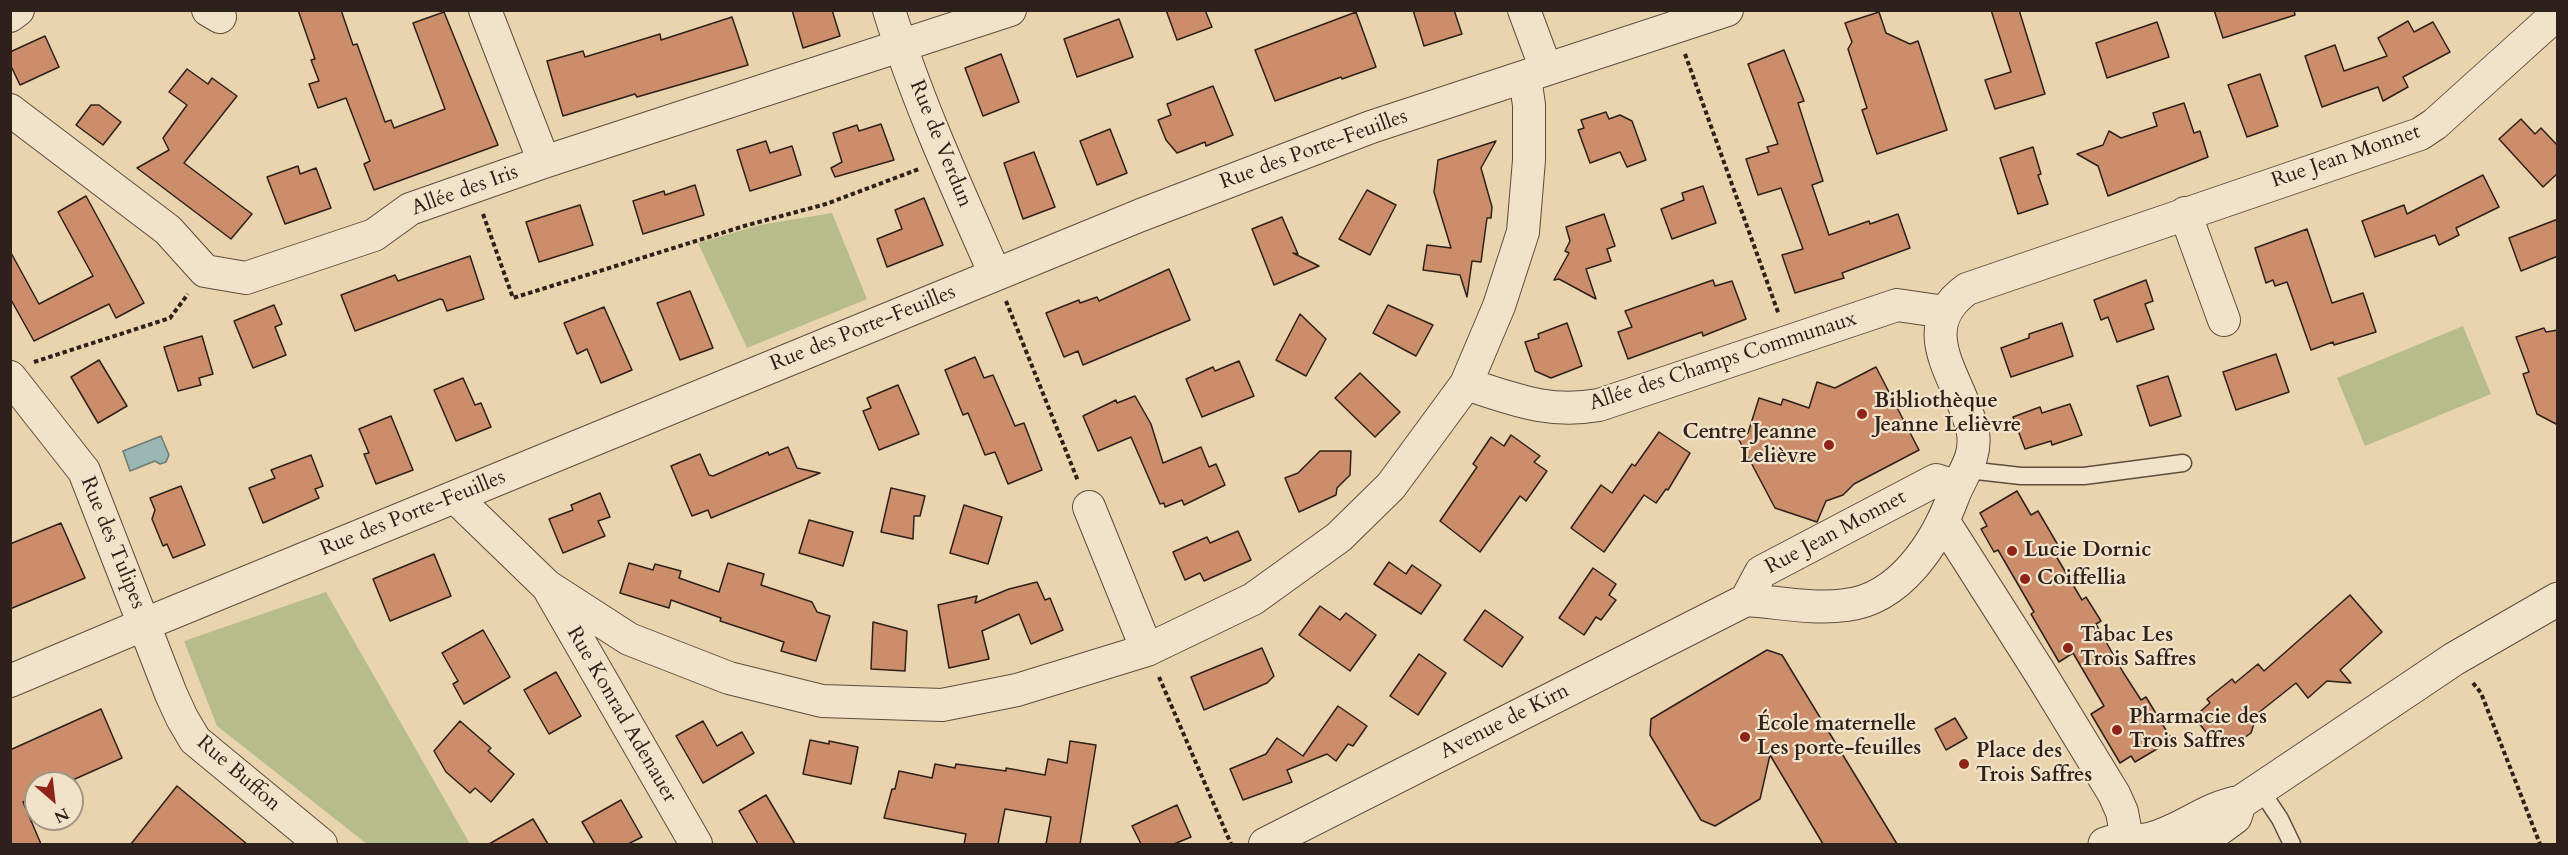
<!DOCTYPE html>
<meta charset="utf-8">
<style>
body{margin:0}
#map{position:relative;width:2568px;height:855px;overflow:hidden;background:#ead4ae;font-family:Cardo,serif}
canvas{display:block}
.frame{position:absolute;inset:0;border:12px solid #2e201a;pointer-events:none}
.north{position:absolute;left:24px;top:771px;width:60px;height:60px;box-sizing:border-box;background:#f1e3ca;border:2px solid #a39584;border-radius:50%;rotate:152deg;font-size:16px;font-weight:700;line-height:24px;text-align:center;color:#2e201a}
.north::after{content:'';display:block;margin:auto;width:21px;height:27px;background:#8f2418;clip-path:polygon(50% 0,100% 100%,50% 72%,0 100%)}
</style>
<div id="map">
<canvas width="2568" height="855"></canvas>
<div class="frame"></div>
<div class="north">N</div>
</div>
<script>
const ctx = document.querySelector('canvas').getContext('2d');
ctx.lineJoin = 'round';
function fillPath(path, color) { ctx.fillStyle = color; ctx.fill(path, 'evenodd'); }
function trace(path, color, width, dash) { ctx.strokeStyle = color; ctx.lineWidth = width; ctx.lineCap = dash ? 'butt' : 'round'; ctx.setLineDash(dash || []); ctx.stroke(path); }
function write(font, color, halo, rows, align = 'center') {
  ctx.font = font + ' Cardo,serif'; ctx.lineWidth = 4.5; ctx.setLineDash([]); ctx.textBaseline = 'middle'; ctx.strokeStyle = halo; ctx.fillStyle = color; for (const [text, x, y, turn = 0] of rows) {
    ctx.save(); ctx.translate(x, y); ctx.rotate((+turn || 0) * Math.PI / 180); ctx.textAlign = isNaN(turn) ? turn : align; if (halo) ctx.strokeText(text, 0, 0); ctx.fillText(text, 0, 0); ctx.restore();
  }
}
fillPath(new Path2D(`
 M832,213L867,299L747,348L698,243L760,225Z
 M2463,326L2491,394L2365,446L2337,378Z
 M326,592L470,844H367L217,726L184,641Z`), '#b6bd8b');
const water = new Path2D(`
 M161,436L169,455L166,462L160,464L155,461L130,471L123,451Z`);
fillPath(water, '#9ab7b3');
trace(water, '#6f7b76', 1.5);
const building = new Path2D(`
 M298,10H341L353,45L357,44L385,122L391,120L394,128L445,109L413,23L444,12L498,145L374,190L364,164L370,161L346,98L318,108L309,84L319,81L311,60L315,59Z
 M792,10H832L840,36L803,48Z
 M1166,10H1205L1212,27L1177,40Z
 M1413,10H1454L1462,34L1424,46Z
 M1991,10H2019L2045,94L1995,109L1985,80L2011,72Z
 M2214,10H2294L2295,15L2223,38Z
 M1356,12L1376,67L1342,79L1341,77L1275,101L1255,50Z
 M1879,12L1886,33L1910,44L1918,41L1947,130L1877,154L1862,110L1867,108L1848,49L1852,42L1845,23Z
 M732,17L748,65L637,97L635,94L563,116L547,61L583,51L585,57L660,34L661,40Z
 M1119,19L1133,57L1077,77L1064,39Z
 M2408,21L2414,32L2433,22L2450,52L2403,77L2408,87L2383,101L2378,87L2322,107L2305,56L2335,45L2344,71L2387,56L2378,38Z
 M2157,22L2169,57L2107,78L2096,43Z
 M45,36L59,67L20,85L10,64V52Z
 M1784,50L1804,101L1798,103L1823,181L1812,185L1829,235L1869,221L1870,224L1898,214L1910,248L1842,273L1844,278L1795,293L1782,255L1803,249L1781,188L1758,195L1746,159L1769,152L1767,147L1778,144L1748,64Z
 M1001,54L1019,102L983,116L965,68Z
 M187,69L208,84L212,78L237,96L184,163L252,214L231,239L137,168L169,150L163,138L187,105L169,92Z
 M2260,74L2278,126L2247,137L2228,85Z
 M1213,86L1233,135L1206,146L1205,142L1177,153L1166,140L1158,120L1171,115L1167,104Z
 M2184,103L2194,133L2200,131L2208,157L2108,196L2098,166L2077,154L2103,145L2109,131L2121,138L2157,126L2153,113Z
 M91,105H99L121,122L103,145L76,125Z
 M1606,112L1609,119L1620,115L1632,121L1646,160L1627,167L1620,152L1590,163L1578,130L1584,128L1581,120Z
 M2521,119L2535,134L2541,128L2558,146V173L2543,187L2499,139Z
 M881,124L894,160L835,177L831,168L842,162L833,133L857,125L859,131Z
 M1110,129L1127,173L1097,185L1080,141Z
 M766,141L770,153L792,146L801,175L750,191L737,150Z
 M1496,141L1481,168L1492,207L1491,218H1487L1481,262L1472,261L1467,297L1460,275L1423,270L1427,245L1451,248L1434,192L1438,160Z
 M2033,147L2041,174L2038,175L2048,204L2018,214L2000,158Z
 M1034,152L1055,207L1023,219L1004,163Z
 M298,166L300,174L316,168L331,208L285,224L267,177Z
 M2483,175L2499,207L2456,228L2459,235L2439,245L2435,235L2375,257L2362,221L2404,205L2407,214Z
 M695,185L704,215L643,234L633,201L664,191L665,195Z
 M1703,186L1716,223L1672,239L1661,209L1684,200L1682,193Z
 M1367,190L1396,205L1370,255L1339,239Z
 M86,196L144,303L116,318L109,304L34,341L10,298V251L39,304L93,276L58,212Z
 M924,198L943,245L887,267L877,239L902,229L895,210Z
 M580,205L593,245L539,262L526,222Z
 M1604,214L1615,246L1607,249L1611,261L1586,269L1596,299L1559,279L1554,280L1569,253L1565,251L1570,241L1566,227Z
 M1282,217L1298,254L1293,253L1319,266L1274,285L1252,229Z
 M2558,219V256L2521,271L2509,238Z
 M2307,229L2332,303L2363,293L2376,332L2334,345L2333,342L2311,350L2287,282L2275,286L2273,280L2266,283L2255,248Z
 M470,256L484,299L447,311L443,300L440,299L355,331L341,295L395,275L398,281Z
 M1169,269L1190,320L1083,365L1078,351L1064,357L1046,313L1079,300L1080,303L1097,297L1099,301Z
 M1713,280L1715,286L1732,281L1746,319L1703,336L1702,332L1628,359L1618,332L1632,327L1625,311Z
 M2146,280L2153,301L2145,304L2154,329L2117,342L2108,317L2101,320L2094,300Z
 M690,291L713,348L680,360L657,303Z
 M274,305L282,324L275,327L286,355L253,368L234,321Z
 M1388,305L1433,325L1416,356L1373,333Z
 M604,307L632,370L601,383L587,349L577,354L564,323Z
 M1300,314L1326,339L1306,376L1276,360Z
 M1567,323L1582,366L1551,378L1535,371L1525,342L1539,338L1538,334Z
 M2062,323L2073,356L2011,377L2001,348L2029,338V334Z
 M2544,328L2546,332L2558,330V425L2537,414L2523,374L2529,372L2516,337Z
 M202,336L213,374L199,378L201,385L178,391L164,347Z
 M2276,354L2289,392L2236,410L2223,372Z
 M975,357L984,378L993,375L1015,426L1024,423L1042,470L1008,484L995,452L985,455L968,413L963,415L945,370Z
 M99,360L127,406L98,423L71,377Z
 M1239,361L1254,396L1202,417L1186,379L1213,367L1215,371Z
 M1876,367L1919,450L1854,484L1843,495L1826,501L1817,522L1775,508L1738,438L1748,433L1759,398L1781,405L1783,399L1809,408L1817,382L1835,388Z
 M1360,373L1400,412L1375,437L1335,398Z
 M2168,376L2181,416L2150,426L2137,386Z
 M463,378L475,405L481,403L491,427L456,441L434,390Z
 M898,385L919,434L879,450L863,411L871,408L867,398Z
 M1135,396L1151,424L1163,463L1201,447L1209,467L1216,464L1225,485L1184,505L1182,500L1165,507L1164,503L1160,504L1131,437L1098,451L1083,416L1116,400L1117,403Z
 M2070,404L2082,435L2052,445L2051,441L2025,449L2013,417L2040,407L2042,413Z
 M391,416L413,470L376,484L364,454L369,453L359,429Z
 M1659,432L1690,453L1668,490L1666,489L1656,503L1644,495L1604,552L1571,528L1601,485L1612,493L1632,464L1635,466Z
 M1511,435L1540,456L1534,462L1547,471L1526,501L1520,496L1480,552L1440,521L1477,467L1473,464L1491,437L1504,446Z
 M788,447L797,468L820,473L711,518L708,510L692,516L671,466L700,454L709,475L713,476L768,452L769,455Z
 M1320,451H1351L1350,475L1337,488L1336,495L1299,512L1285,478L1298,473Z
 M311,455L323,486L315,489L319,498L263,523L249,488L275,478L271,470Z
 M181,486L205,545L173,558L167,544L163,546L152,519L155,510L150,498Z
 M891,488L925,496L920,516H914L913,539L881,532Z
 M2017,491L2031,515L2038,511L2062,552L2056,556L2082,600L2086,597L2101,621L2096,624L2123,672L2141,700L2146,697L2172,740L2135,762L2131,756L2120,763L2091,714L2104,706L2073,653L2059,662L2031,614L2034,612L1998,550L1994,552L1981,529L1987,526L1980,513Z
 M600,493L610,517L598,521L605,536L563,553L549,519L573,510L571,505Z
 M964,505L1002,517L988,564L950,553Z
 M809,520L853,532L843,566L799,553Z
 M61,523L85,578L10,609V544Z
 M1238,531L1251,560L1204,581L1200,573L1185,580L1173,552L1207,537L1210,543Z
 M434,554L451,596L390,621L373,579Z
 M1389,562L1406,574L1412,565L1441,585L1421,614L1374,584Z
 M629,563L653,570L655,564L681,571L679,578L719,592L728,563L764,574L761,585L812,602L817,612L830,616L816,661L781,651L784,642L720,621L721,618L671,600L669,608L620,593Z
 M1593,568L1616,584L1609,595L1616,600L1601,620L1596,617L1584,635L1559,618Z
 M1037,582L1045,600L1050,598L1063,630L1031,644L1019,614L982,631L989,659L949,668L938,605L977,596L975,603L1009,589Z
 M2350,595L2382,632L2340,670L2351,683L2327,681L2308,698L2296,683L2257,714L2251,733L2231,747L2226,741L2218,747L2194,717L2210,703L2207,699L2232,679L2235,683L2258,664L2264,671Z
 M1320,606L1340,620L1346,613L1376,635L1350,671L1299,635Z
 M1485,610L1523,637L1502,667L1464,640Z
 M873,622L907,631L905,671L871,669Z
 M483,630L510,677L464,704L453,684L458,681L442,653Z
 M1262,648L1274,676L1267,683L1204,710L1191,677Z
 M1767,650L1782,655L1897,844H1823L1770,755L1760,799L1715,826L1701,820L1650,735L1651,719Z
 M1419,654L1446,673L1418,715L1390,696Z
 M556,672L581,716L549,734L524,690Z
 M1338,706L1367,726L1353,746L1348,744L1336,761L1327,754L1287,770L1292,782L1243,800L1230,769L1266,754L1277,738L1303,756Z
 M101,709L122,758L66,783H36V796L23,802L41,844H10V750Z
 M1955,718L1967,738L1946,750L1935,729Z
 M460,721L491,748L488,751L514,774L491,802L475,788L470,793L446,772L434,751Z
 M703,721L717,746L742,732L754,753L703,783L676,736Z
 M810,740L829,744V741L858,747L851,784L803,774Z
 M1070,741L1096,745L1080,844H1046L1051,817L1005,809L998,844H964L966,834L884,818L892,789H895L899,771L932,778L935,764L955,768L956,764L1006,771V768L1045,775L1048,759L1067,763Z
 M177,786L189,796L247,844H131Z
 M766,795L795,844H758L739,811Z
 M621,800L642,837L628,844H595L582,822Z
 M1177,805L1191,837L1174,844H1141L1132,826Z
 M533,819L548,844H489Z`);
fillPath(building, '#cc8d6b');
trace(building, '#2e201a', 1.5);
const service = new Path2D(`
 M1968,470L2021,476H2084L2183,463
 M2260,789L2280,819L2292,844`);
const minor = new Path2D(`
 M208,10L220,17
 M485,10L544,162
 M889,10C917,101 957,188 995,274
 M1524,10L1546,69
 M10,16L18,10
 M10,110L168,230L205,271L246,278L374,235L410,209L544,162L1010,10
 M2185,213L2224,320
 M10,377L84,471L171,694L182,718L195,740L321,844
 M1466,384C1514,399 1547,414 1599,405L1897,305L1945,312
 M455,497L547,586L629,639L729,678L822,701L942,705L1017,690L1147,650L1253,599L1339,537L1391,486L1466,384L1499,306L1523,232L1529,160V105L1525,77
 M1089,507L1147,650
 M1944,522L2042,676L2114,794L2122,812L2127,839
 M549,589L696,844
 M1746,600C1778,602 1814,610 1846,605C1900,599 1936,543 1953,497C1961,475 1977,459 1973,433C1963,381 1909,331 1967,289L2420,134L2435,124L2558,13
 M1746,600L1761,572L1936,480L1957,487
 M10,681L145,624L1141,215L1371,127L1727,10
 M1265,844L1746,600`);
const tertiary = new Path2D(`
 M2105,844C2120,838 2136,843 2151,839C2184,830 2206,808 2241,802L2454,659L2558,599
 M2198,844L2235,817L2237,811`);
trace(service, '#5d4d3f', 19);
trace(minor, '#5d4d3f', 34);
trace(tertiary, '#5d4d3f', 35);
trace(new Path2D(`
 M1685,54L1779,315
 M483,214L513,298L744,226L826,204L919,169
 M1006,301L1078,481
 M34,362L170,318L188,294
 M1159,677L1231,844
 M2473,683L2481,693L2540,844`), '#2e201a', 4, [4.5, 3]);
trace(service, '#f1e3ca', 16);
trace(minor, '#f1e3ca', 32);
trace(tertiary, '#f1e3ca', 33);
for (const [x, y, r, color] of [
 [1862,414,6,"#8f2418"],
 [1829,445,6,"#8f2418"],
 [2012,551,6,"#8f2418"],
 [2025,579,6,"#8f2418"],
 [2068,648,6,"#8f2418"],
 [2117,730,6,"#8f2418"],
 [1745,737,6,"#8f2418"],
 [1964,764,6,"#8f2418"]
]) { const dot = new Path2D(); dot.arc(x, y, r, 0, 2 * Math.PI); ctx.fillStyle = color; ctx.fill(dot); trace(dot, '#f1e3ca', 2); }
write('21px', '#2e201a', '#f1e3ca', [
 ["Rue de Verdun",940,144,68],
 ["Rue des Porte-Feuilles",1314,150,-20],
 ["Rue Jean Monnet",2346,157,-19],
 ["Allée des Iris",465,191,-20],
 ["Rue des Porte-Feuilles",863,329,-22],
 ["Allée des Champs Communaux",1723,362,-18],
 ["Rue des Porte-Feuilles",413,514,-22],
 ["Rue Jean Monnet",1836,533,-28],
 ["Rue des Tulipes",112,543,68],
 ["Rue Konrad Adenauer",621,715,60],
 ["Avenue de Kirn",1505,722,-27],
 ["Rue Buffon",238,774,41]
]);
write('bold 21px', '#2e201a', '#f1e3ca', [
 ["Bibliothèque",1874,402],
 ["Jeanne Lelièvre",1874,426],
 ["Centre Jeanne",1817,433,"right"],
 ["Lelièvre",1817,457,"right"],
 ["Lucie Dornic",2024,551],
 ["Coiffellia",2037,579],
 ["Tabac Les",2080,636],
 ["Trois Saffres",2080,660],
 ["Pharmacie des",2129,718],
 ["Trois Saffres",2129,742],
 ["École maternelle",1757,725],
 ["Les porte-feuilles",1757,749],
 ["Place des",1976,752],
 ["Trois Saffres",1976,776]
], 'left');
</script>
